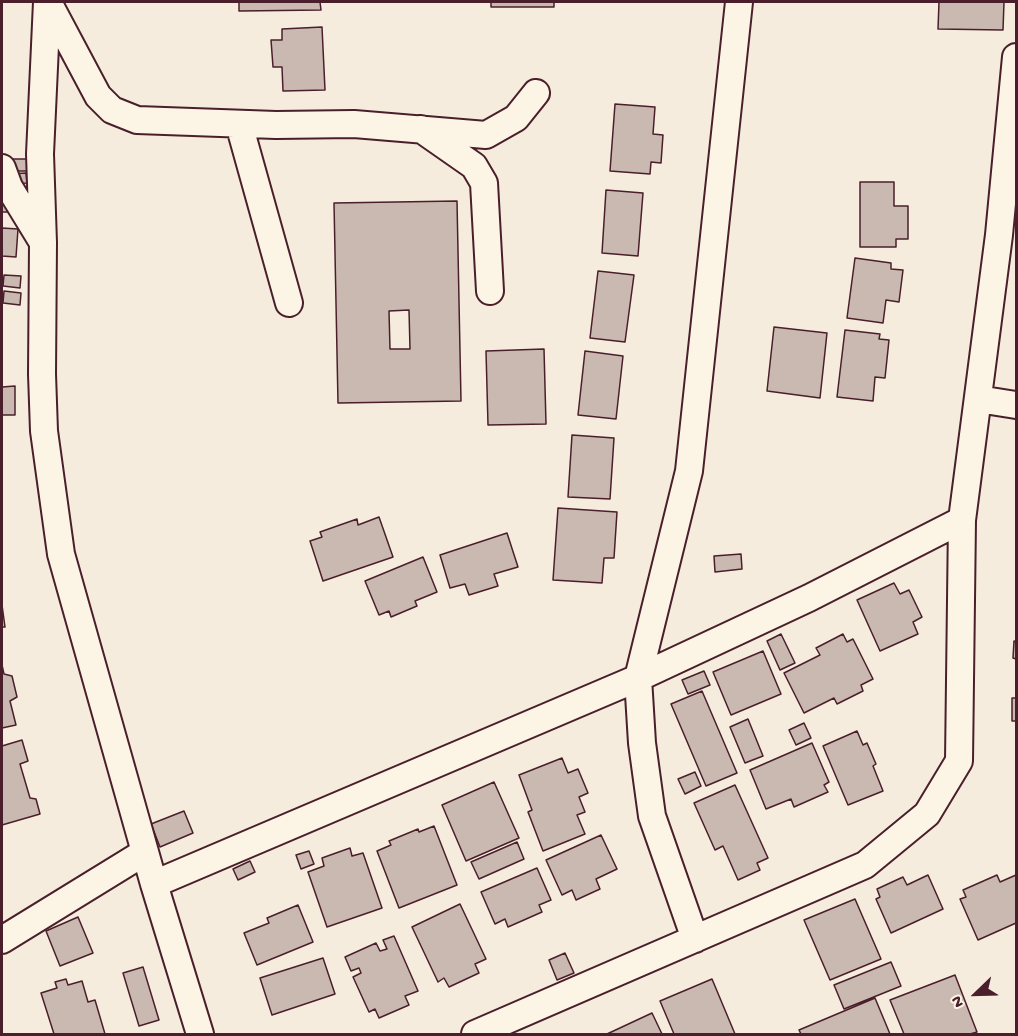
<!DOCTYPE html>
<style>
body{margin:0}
#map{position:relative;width:1018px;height:1036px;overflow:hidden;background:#f5ecde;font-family:"Gochi Hand",sans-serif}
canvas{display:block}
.frame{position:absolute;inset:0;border:3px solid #4a1f2b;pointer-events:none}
.north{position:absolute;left:946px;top:964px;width:60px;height:60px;-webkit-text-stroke:4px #fcf5e5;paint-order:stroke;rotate:247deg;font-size:16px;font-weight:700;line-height:24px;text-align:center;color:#4a1f2b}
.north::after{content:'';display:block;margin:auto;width:21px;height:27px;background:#4a1f2b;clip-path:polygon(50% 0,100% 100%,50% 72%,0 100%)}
</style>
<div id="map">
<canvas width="1018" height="1036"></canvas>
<div class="frame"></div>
<div class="north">N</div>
</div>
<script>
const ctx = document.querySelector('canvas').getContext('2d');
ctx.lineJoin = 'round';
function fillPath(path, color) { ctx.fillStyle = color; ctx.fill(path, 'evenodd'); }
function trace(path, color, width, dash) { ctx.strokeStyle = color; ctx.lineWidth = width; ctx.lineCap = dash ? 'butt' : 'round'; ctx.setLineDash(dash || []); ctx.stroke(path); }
const building = new Path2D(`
 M239,2H320L321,10L239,11Z
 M491,2H554V7H491Z
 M939,2H1004L1003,30L938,29Z
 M322,27L325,90L283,91L282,67H273L271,40H282V29Z
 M615,104L655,107L653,134L663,135L661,163L651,162L650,174L610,171Z
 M9,159H27V171H9Z
 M26,173L27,183L10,184L9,174Z
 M860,182H894V206H908V239H896V247H860Z
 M606,190L643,193L638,256L602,253Z
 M457,201L461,401L338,403L334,203ZM409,310L410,349H390L389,311Z
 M2,202H11L12,212H2Z
 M2,228L18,229L16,257L2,256Z
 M855,258L891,263V269L903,270L899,302L886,300L883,323L847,318Z
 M598,271L634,275L625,342L590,338Z
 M4,275L21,276L20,288L3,286Z
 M4,291L21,293L20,305L3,303Z
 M774,327L827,333L820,398L767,391Z
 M845,330L880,334L879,339L889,340L885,378L875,377L873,401L837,397Z
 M544,349L546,424L488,425L486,351Z
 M585,351L623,356L616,419L578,415Z
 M15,386V415H2V387Z
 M572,435L614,438L610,499L568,497Z
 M558,508L617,512L614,558H604L602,583L553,580Z
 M379,517L393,557L323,581L310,541L322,537L320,532L357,519L358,525Z
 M507,533L518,567L494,574L498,586L469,595L465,584L450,588L440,555Z
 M741,554L742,569L715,572L714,556Z
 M423,557L437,592L415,601L417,606L391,617L389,611L379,615L365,581Z
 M894,583L900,594L909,590L922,617L913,622L918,634L880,651L857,600Z
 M2,605L5,627H2Z
 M781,634L795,663L780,670L767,641Z
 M843,634L847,642L853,639L873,679L861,685L863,691L837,704L834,698L804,713L784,673L820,655L816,648Z
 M1014,641L1016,642V659L1013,658Z
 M763,651L781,694L731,715L713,672Z
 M2,665L4,674L12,676L17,697L10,701L16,725L2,728Z
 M704,671L710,685L688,694L682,680Z
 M702,691L737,773L706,786L671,704Z
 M1012,698H1016V721H1012Z
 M748,719L763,756L745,763L730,727Z
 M804,723L811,738L796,745L789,730Z
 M857,731L863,745L867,743L876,764L873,766L883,791L848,805L823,746Z
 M22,740L28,761L20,764L30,798L36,799L40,814L2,825V746Z
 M812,743L829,782L824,785L828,792L794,807L791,799L766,809L750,770Z
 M562,758L568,773L578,769L588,793L579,797L585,812L577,815L585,834L543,851L528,812L532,810L519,775Z
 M695,772L701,786L685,794L678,779Z
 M494,782L519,838L466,861L442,805Z
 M735,785L768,858L757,863L760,870L738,880L723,846L715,850L694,803Z
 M184,811L193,833L160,847L151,824Z
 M434,826L457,885L399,908L377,851L391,845L389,841L418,829L419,832Z
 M601,835L617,869L596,879L600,889L576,900L572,890L562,895L546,860Z
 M517,842L524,859L479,879L471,862Z
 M350,848L352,856L363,853L382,908L327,927L308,872L324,866L322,858Z
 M309,851L314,864L301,869L296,855Z
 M250,861L255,872L238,880L233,869Z
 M537,868L551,900L539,905L542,912L508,927L505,919L495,924L481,892Z
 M928,875L943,909L891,933L876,899L880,897L877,889L903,877L907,885Z
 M997,875L1000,882L1016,875V923L978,940L960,899L966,897L963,890Z
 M855,899L881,959L830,980L804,920Z
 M460,904L486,959L475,964L479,973L449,987L444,978L438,982L412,927Z
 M298,905L313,942L257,965L244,933L269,923L267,918Z
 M78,917L93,953L60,966L46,931Z
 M394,936L418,991L405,996L409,1005L379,1018L375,1009L369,1012L353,977L361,973L359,968L351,971L345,957L376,943L380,951L387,949L383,940Z
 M565,953L574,973L557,980L549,960Z
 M323,958L335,994L272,1015L260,978Z
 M891,962L901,986L844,1009L834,985Z
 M143,967L159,1020L139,1026L123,973Z
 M955,975L977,1032L970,1034H904L890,1000Z
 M66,979L68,985L82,981L88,1002L95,1000L105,1034H54L41,993L57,988L55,982Z
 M712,979L735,1034H674L660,1001Z
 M875,998L890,1034H801L799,1030Z
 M652,1013L662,1034H607Z`);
fillPath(building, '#cab9b1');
trace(building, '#4a1f2b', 1.5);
const minor = new Path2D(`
 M47,2L40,154L43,243L42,374L44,431L61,554L154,884L200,1034
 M48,2L98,96L112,110L137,120L276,125L354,124L486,135L516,118L536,93
 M239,124L289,303
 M421,129L474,166L484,183L490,291
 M2,168L9,187L42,241
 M978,399L1016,405
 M154,884L638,678L809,598L962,520
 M695,939L652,816L642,743L638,678L689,471L739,2
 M2,940L145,852
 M475,1034L865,865L927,814L959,761L962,520L999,235L1016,57`);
trace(minor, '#4a1f2b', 30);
trace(minor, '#fcf5e5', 26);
</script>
